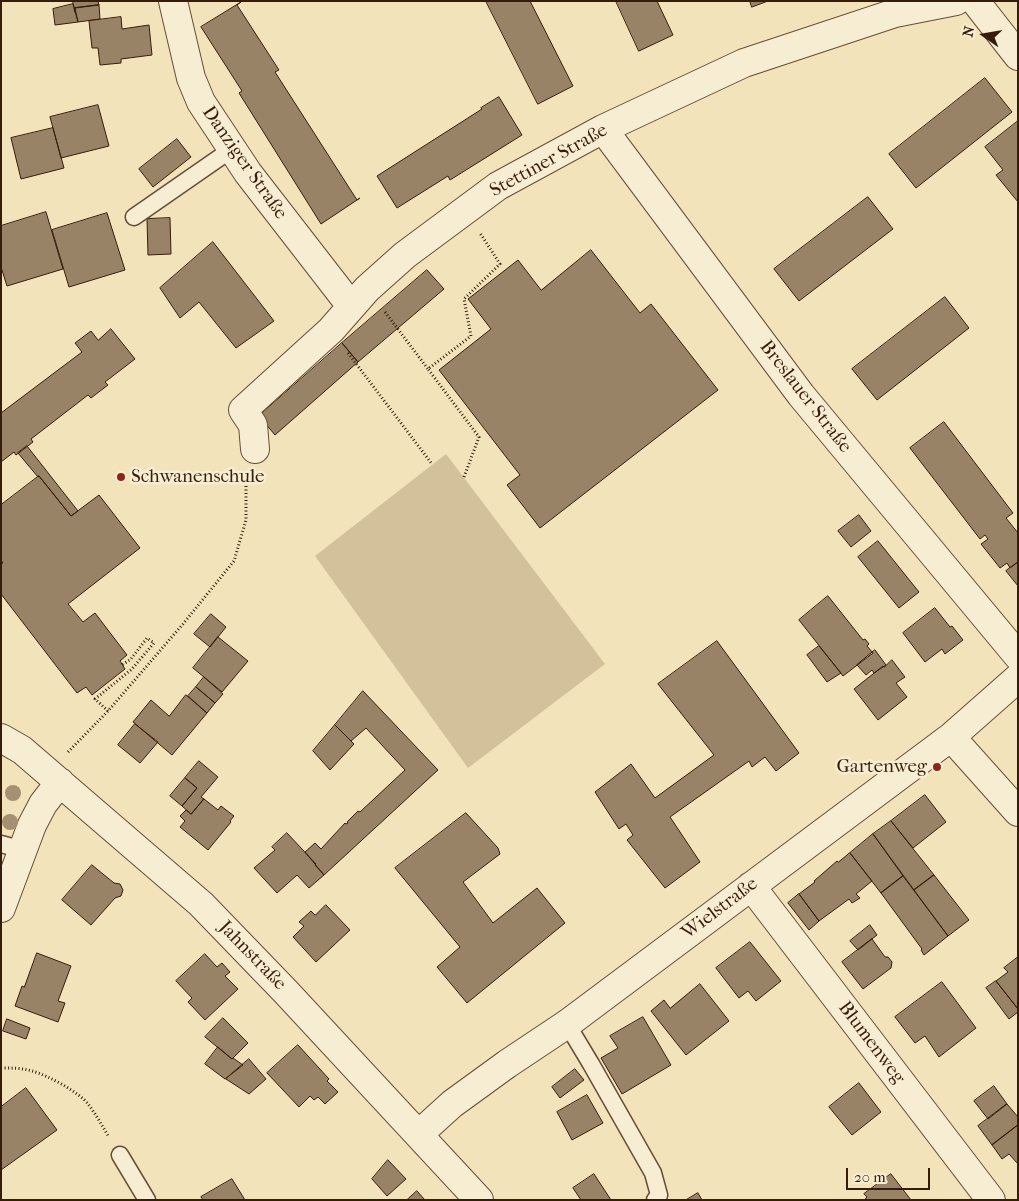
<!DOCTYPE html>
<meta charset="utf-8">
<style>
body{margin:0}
#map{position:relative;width:1019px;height:1201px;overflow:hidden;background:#f3e3ba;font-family:"IM FELL French Canon",serif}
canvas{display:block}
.frame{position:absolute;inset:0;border:2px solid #361c0c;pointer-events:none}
.north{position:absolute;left:959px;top:10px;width:50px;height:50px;-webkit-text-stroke:4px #f7edd2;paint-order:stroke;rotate:283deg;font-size:14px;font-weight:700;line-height:20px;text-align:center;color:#361c0c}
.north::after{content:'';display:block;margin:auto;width:18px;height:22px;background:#361c0c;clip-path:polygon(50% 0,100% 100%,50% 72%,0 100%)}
.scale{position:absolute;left:846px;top:1168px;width:84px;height:22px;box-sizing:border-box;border:2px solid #361c0c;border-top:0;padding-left:6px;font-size:15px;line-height:18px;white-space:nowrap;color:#361c0c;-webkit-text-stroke:4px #f7edd2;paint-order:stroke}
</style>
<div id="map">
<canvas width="1019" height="1201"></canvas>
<div class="frame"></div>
<div class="north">N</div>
<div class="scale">20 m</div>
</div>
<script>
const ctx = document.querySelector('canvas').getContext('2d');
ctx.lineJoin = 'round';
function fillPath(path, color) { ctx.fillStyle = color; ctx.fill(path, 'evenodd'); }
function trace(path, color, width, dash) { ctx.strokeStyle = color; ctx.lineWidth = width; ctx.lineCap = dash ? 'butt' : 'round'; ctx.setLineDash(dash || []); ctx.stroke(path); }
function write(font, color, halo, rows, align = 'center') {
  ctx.font = font + ' "IM FELL French Canon",serif'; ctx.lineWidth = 5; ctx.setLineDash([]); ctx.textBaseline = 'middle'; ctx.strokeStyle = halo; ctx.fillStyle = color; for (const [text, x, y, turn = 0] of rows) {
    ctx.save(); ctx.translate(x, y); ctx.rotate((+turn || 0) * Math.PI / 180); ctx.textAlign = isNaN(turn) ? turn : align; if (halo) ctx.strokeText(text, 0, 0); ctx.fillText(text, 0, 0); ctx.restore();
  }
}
fillPath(new Path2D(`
 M446,454L605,664L468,768L315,556Z`), '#d3c19c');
const building = new Path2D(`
 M73,1H98L99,5L75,8V12Z
 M486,1H530L573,86L538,104Z
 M616,1H657L673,35L639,51Z
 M750,1H768L752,7Z
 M241,2L237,5L279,70L275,72L357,200L360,198L321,224L239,93L242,91L201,27Z
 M73,4L78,22L55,25L53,9Z
 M99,5L100,19L78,22L75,8Z
 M121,17L122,29L149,25L152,55L121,59V63L100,65L98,48H92L89,21Z
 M985,78L1012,112L916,188L889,154Z
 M499,97L522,135L450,180L448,176L397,208L377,176L482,109L481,108Z
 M98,105L109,146L61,158L50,117Z
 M1018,121V202L996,175L1003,170L985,147Z
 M53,128L64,168L21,179L11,138Z
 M177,139L191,157L153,187L139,169Z
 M868,197L893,229L799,301L774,269Z
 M46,212L63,269L7,286L1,267V226Z
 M107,213L125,270L69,287L52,230Z
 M170,218L171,254L148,255L147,219Z
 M213,242L274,321L236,348L199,302L180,318L160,288Z
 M591,250L640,313L651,304L718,390L540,528L507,485L520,475L439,370L491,329L468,299L518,260L541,290Z
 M427,270L444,289L358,362L342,343Z
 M945,297L969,328L877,400L852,369Z
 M111,329L135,359L105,382L108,385L91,398L88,395L31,439L33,442L16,455L14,452L1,462V413L82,352L75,343L91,331L98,340Z
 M342,343L358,362L275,435L259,416Z
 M944,422L1013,513L1006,518L1018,533V562L1010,568L1007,563L1000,568L981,544L988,539L985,535L980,539L910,448Z
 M27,446L78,511L71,516L39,476L38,477L18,453Z
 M39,476L71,516L99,495L140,548L68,604L83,622L95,613L127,655L120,661L125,669L92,695L86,687L77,693L1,594V564L3,563L1,560V505Z
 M859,515L871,531L851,547L838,531Z
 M878,541L919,592L899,608L858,557Z
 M1018,562V586L1006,571Z
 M828,596L863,640L865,639L869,644L867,646L873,653L843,676L799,620Z
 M935,608L950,627L952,626L963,640L945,654L942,649L925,662L903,633Z
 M211,614L226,627L210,647L194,634Z
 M218,637L248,661L222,692L193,668Z
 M717,641L799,753L776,771L765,757L752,767L749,761L670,817L700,862L665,888L627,840L633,835L626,824L619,829L595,792L631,764L655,798L714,755L658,684Z
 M819,646L841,673L827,682L807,655Z
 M875,650L886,665L874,673L872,670L866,675L857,665Z
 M892,660L905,677L896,683L907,697L878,720L854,689L883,666L884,667Z
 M204,677L223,694L215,703L196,687Z
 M196,687L215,703L207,713L188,696Z
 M363,691L438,770L324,875L305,852L315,843L321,849L345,823L346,824L348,823L347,822L358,811L360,812L405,770L366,728L351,741L335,725Z
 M186,695L207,713L172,755L133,722L151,700L169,716Z
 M135,724L158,742L140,763L118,745Z
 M335,725L354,744L330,770L313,751Z
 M199,761L218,777L201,797L204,799L191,814L182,806L197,788L185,778Z
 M185,778L197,788L182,806L170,796Z
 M925,795L946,822L913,848L891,821Z
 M204,799L218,810L221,806L234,816L230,821L231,822L208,850L180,827L185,821L180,816L186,810L191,814Z
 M466,813L498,848L500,854L463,882L493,923L537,888L565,923L467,1003L437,967L460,947L395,868Z
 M891,821L934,875L914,890L873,834Z
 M287,833L316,864L315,865L324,875L309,888L297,875L277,893L254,868L275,850L272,847Z
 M873,834L903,876L881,893L850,853Z
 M850,853L872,881L856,894L860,898L852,903L849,899L819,921L799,894L815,882L814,881L837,861L838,862Z
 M92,865L114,883L120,884L123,890L121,896L115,898L91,925L62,900Z
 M934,875L969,920L948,936L914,890Z
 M903,876L948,936L924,955L921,950L922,949L881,893Z
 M799,894L819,921L809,930L788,903Z
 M326,905L350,930L316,962L293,937L304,926L299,922L311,911L315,915Z
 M870,925L877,935L858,950L850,941Z
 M872,939L885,957H888L892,962L891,968L863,989L842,962Z
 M750,942L781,981L756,1001L748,991L739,998L716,968Z
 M37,953L71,966L58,1001L65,1003L58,1022L15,1006L22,986L24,987Z
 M205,954L217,967L222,963L230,972L225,976L238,989L205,1020L188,1002L192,998L176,981Z
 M1018,957V1009L996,981L1008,972L1004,968Z
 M996,981L1018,1009V1012L1009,1019L986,988Z
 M942,982L976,1028L939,1057L925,1036L915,1043L895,1017Z
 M700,984L729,1021L686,1055L651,1011L664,1000L670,1008Z
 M643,1017L671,1065L622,1094L601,1058L618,1048L610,1036Z
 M223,1018L248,1043L232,1059L205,1037Z
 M7,1019L30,1028L26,1039L3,1031Z
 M298,1045L329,1079L327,1081L338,1092L325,1104L318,1097L314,1100L310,1096L299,1107L267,1073Z
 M218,1047L232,1059L233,1058L243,1065L225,1079L205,1064Z
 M249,1059L266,1079L249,1094L226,1079Z
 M575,1069L584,1080L560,1098L552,1087Z
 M859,1083L881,1112L852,1135L829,1107Z
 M994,1086L1007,1104L988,1119L974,1101Z
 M26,1088L57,1130L1,1170V1107Z
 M587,1095L603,1123L572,1140L557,1112Z
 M1007,1104L1018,1117V1125L992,1145L978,1126Z
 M1018,1125V1164L1009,1154L1002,1159L992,1145Z
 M388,1160L406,1179L387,1196L372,1179Z
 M594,1174L611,1200H581L573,1188Z
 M891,1174L911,1200H864L867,1197L864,1194Z
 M232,1179L245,1200H203L201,1197Z
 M417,1191L425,1200H407Z
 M698,1193L702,1200H686Z`);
fillPath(building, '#988366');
trace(building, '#361c0c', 1);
const service = new Path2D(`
 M134,217L232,149
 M1,844L23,850
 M567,1024L591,1064L653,1173L659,1195L655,1200
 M120,1155L147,1200`);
const minor = new Path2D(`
 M173,1L191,78L201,102L248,173L351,306
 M975,1L1018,56
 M603,129L801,395L1018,656
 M255,449L253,425L243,410L331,330L367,289L405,255L498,186L603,129L744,63L895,13L956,1
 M951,737L1018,812
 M1,738L22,750L201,904L286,992L479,1200
 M751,886L991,1200
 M1,908L32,825L43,804L60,782
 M419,1134L452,1104L507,1064L567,1024L951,737L1018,678`);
trace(service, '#654e38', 19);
trace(minor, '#654e38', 30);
trace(new Path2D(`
 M385,312L428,369
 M348,353L432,464
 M464,477L479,437L428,369L471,336L464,299L500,264L480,233
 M108,711L95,699L132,669L154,643L147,638L131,659L122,665
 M68,752L108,711L183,624L234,561L246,520V475
 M1,1068C12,1068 22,1068 32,1071C47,1075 79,1092 88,1104C96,1114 102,1126 109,1137`), '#361c0c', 3, [1, 2.5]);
trace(service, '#f7edd2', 16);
trace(minor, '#f7edd2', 28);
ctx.fillStyle = '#a59172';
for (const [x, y] of [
 [13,793],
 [10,822]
]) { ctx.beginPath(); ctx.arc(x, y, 8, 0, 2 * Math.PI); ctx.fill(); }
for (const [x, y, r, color] of [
 [121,477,5,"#8f2418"],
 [937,767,5,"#8f2418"]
]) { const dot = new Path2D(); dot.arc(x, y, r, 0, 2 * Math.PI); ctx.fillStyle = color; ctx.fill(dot); trace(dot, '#f7edd2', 2); }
write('19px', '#361c0c', '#f7edd2', [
 ["Stettiner Straße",549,161,-29],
 ["Danziger Straße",244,163,55],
 ["Breslauer Straße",805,397,52],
 ["Wielstraße",720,909,-37],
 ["Jahnstraße",252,956,46],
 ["Blumenweg",871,1043,53]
]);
write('19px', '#361c0c', '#f7edd2', [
 ["Schwanenschule",131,477],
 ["Gartenweg",927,767,"right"]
], 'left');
</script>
